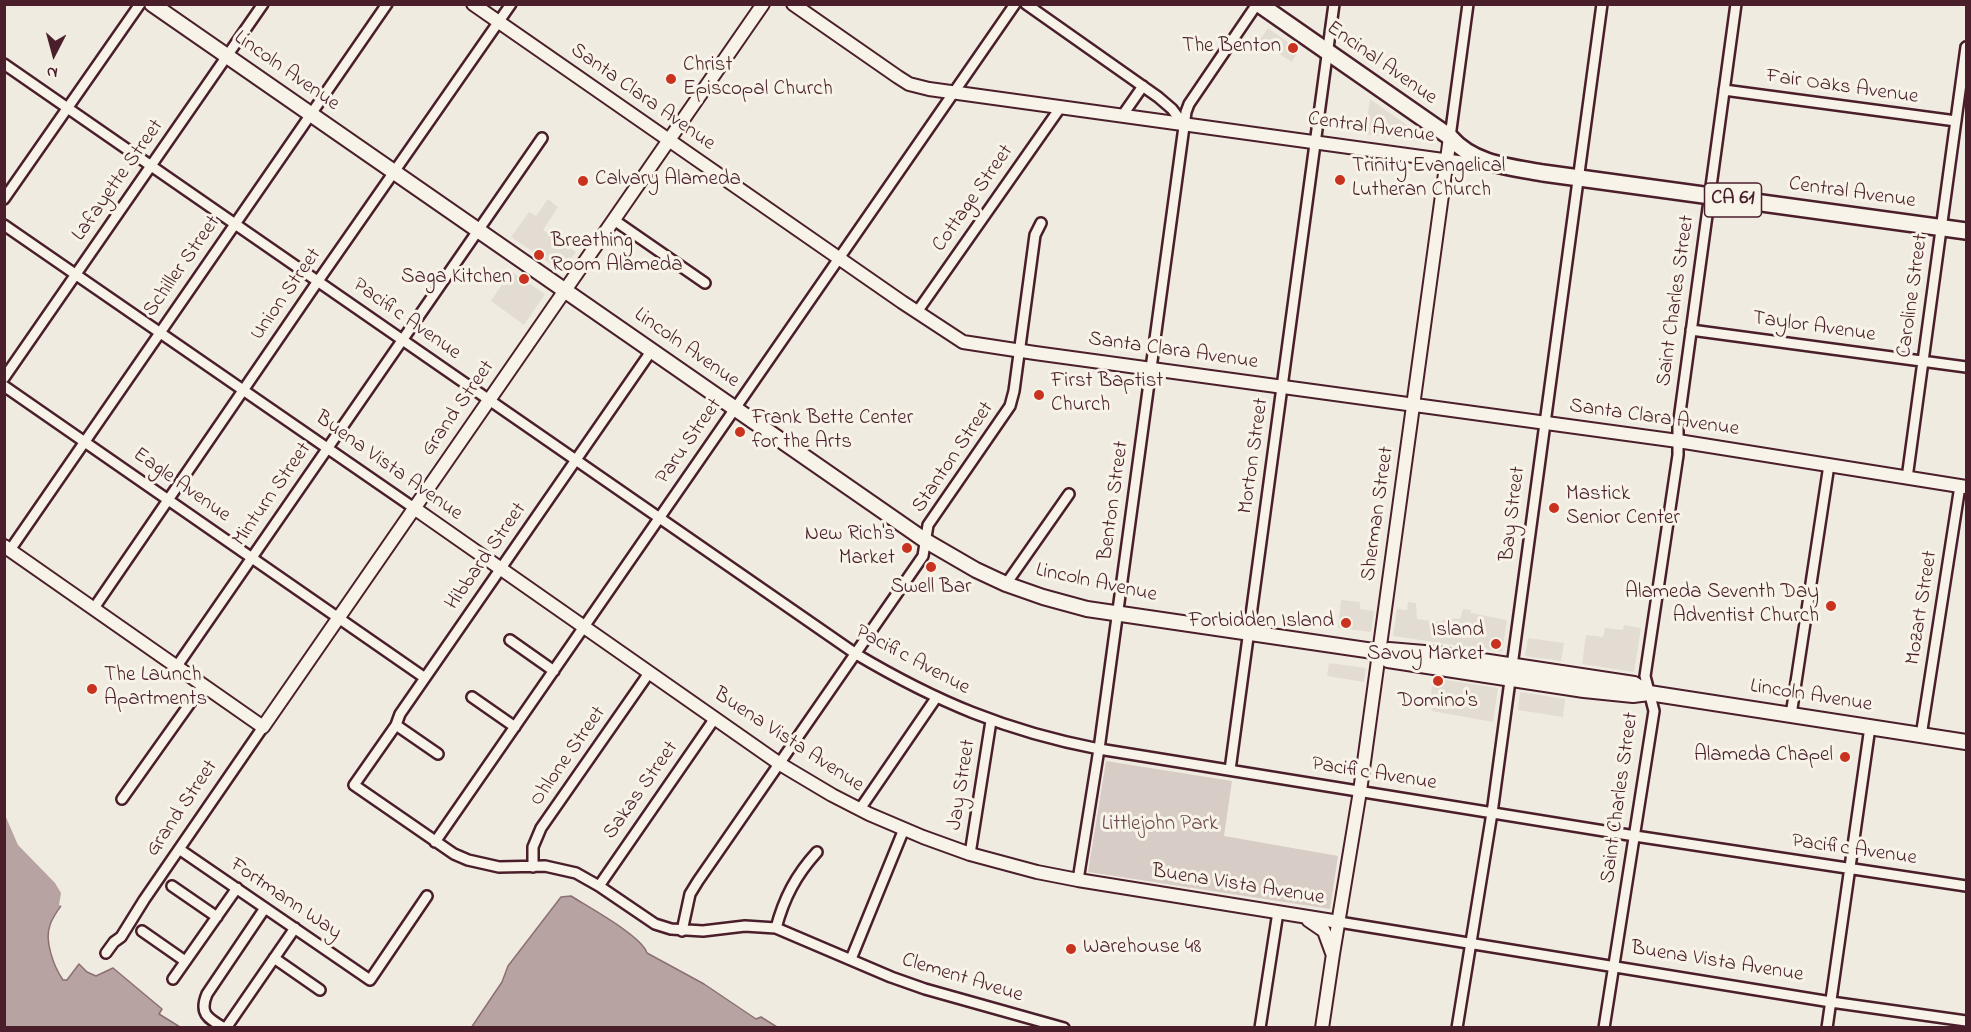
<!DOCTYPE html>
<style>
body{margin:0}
#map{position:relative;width:1971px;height:1032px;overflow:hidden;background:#f0ebe0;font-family:"Indie Flower",sans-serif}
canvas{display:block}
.frame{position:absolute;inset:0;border:6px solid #4a1f2b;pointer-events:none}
.north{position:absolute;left:24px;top:24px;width:60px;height:60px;-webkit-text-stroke:4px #f7f3e8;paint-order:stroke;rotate:186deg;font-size:16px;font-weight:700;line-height:24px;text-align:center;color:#4a1f2b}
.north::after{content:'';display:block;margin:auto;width:21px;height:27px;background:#4a1f2b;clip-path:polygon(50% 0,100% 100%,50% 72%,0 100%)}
</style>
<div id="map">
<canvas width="1971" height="1032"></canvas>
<div class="frame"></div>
<div class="north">N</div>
</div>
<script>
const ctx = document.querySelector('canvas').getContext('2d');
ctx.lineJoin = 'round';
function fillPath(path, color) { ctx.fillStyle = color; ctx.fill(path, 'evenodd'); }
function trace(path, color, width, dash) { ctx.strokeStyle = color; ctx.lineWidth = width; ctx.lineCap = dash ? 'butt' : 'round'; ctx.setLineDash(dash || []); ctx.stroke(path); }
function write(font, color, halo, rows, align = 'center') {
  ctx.font = font + ' "Indie Flower",sans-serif'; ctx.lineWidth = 6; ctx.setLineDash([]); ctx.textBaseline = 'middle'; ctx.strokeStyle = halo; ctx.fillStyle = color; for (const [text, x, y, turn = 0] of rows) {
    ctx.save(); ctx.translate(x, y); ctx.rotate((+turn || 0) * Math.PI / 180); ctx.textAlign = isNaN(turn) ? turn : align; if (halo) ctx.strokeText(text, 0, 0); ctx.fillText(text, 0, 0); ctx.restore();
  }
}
fillPath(new Path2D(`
 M1268,28L1299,50L1292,62L1259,41Z
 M1370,99L1432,143L1365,134Z
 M548,199L558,207L543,230L576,252L563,269L560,270L511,237L529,212L536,216Z
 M511,271L545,294L524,325L491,301Z
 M1341,600L1360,602V609L1374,611L1371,632L1338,628Z
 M1408,602L1416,603L1417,619L1439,622L1448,618L1460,619L1463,609L1471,610V613L1507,620L1502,652L1393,636L1397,609L1407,610Z
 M1624,625L1641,628L1634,672L1582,664L1586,635L1603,637L1605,628L1623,630Z
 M1528,638L1564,643L1561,661L1525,656Z
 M1329,663L1366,668L1364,682L1327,676Z
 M1433,678L1498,688L1493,722L1432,711L1430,703Z
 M1520,692L1565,699L1563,717L1518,710Z`), '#e3dcd2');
fillPath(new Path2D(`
 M1106,761L1232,781L1224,836L1338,856L1330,909L1088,872Z`), '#d8cdc6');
const water = new Path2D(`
 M4,806L14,826L68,896C62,905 53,915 50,925C44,941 54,967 63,980H67L79,964L87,972L96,976L113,968L162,1009L159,1014L180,1027H5Z
 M571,896C588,907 642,936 647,953L704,984L756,1019L761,1017L777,1027L471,1028L502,982L508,966L561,897Z`);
fillPath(water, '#b7a4a2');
trace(water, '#8b6f72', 1.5);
fillPath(new Path2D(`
 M5,803L17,824L67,888L71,897L64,907L59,905L61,893L55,883L18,845L5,815Z`), '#f0ebe0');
const minor = new Path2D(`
 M1026,4L1158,97L1172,109L1184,125
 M4,64L856,654C937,702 1006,731 1099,749L1635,836L1966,886
 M1724,90L1956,121
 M1122,116L1143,86
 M1450,137L1468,4
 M4,199L140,4
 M614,220L705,283
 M4,225L414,508
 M917,312L1060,108
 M1691,330L1966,367
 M652,350L400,714L396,725L354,785L454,854L468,860L499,867L545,866L576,873L599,886L655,924L671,929L703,931L745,926L776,928L891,977L925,989L1064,1028
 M4,378L263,4
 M4,386L425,678
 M1907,478L1966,47
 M10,550L387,4
 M1006,584L1069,494
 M94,608L318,281L511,4
 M510,640L554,671
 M177,666L542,138
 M472,697L515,727
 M1791,715L1829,465
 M396,725L438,754
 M1921,736L1960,486
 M1230,770L1334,4
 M122,799L203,685
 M860,809L936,698
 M435,842L1015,4
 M179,849L370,980L427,896
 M970,854L991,721
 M533,867V847L541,828L649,673
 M1078,880L1099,749L1186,112L1189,104L1257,4
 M172,886L217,917
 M599,886L715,718
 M1339,922L1831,1002L1966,1021
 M776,928C784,898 796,875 817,852
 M142,931L185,961
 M682,931L690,894L698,881L923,556L928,525L1010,406L1014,391L1035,235L1041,223
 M106,953L114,942L121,937L144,900L263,727
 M274,958L320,990
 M851,959L904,829
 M173,979L237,888
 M224,1028C207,1018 199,1013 207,994L265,908
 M226,1028L295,928
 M1260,1028L1278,912
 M1457,1028L1492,813L1602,4
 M1604,1028L1654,711L1645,676L1678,455V427L1736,4
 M1827,1028L1870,727`);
const tertiary = new Path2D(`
 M473,4L902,302L963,342L1035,353L1678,441L1966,487
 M793,4L898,77L909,84L929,89L1472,164L1487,161
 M414,508L780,764L832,795L869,814L923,837L970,854L1037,872L1078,880L1339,922
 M4,546L263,727L763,4
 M1308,920L1324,931L1332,953
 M1322,1028L1333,954L1360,791L1450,137`);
const secondary = new Path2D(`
 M152,4L926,541L976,570L1006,584L1043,597L1087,609L1380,652L1389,650L1436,654L1634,684L1649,693
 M1380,652L1388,660L1584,690L1633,695L1649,693L1966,742`);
const primary = new Path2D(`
 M1259,4L1450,137C1473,164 1510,167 1543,173L1966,231`);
trace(minor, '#4a1f2b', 14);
trace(tertiary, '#4a1f2b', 16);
trace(secondary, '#4a1f2b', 18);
trace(primary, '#4a1f2b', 20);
trace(minor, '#f7f3e8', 9);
trace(tertiary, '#f7f3e8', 12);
trace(secondary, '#f7f3e8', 14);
trace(primary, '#f7f3e8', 15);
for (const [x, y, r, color] of [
 [1293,48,6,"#c8321e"],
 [671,79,6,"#c8321e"],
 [1340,180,6,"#c8321e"],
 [583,181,6,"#c8321e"],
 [539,255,6,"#c8321e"],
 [524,279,6,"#c8321e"],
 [1039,395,6,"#c8321e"],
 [740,432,6,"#c8321e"],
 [1554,508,6,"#c8321e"],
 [907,548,6,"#c8321e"],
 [931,567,6,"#c8321e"],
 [1831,606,6,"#c8321e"],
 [1346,623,6,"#c8321e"],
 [1496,644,6,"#c8321e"],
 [1438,681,6,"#c8321e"],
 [92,689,6,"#c8321e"],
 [1845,757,6,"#c8321e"],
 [1071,949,6,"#c8321e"]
]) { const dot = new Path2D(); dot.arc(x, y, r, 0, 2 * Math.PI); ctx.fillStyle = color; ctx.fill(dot); trace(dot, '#f7f3e8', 2); }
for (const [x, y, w] of [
 [1733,200,57]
]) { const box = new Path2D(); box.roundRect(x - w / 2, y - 17, w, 34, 4.5); ctx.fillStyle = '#f7f3e8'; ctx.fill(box); trace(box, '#4a1f2b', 1.5); }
write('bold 20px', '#4a1f2b', null, [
 ["CA 61",1733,200]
]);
write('21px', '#4a1f2b', '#f7f3e8', [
 ["The Benton",1281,48,"right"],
 ["Christ",683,67],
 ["Episcopal Church",683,91],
 ["Trinity Evangelical",1352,168],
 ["Lutheran Church",1352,192],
 ["Calvary Alameda",595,181],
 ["Breathing",551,243],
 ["Room Alameda",551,267],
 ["Saga Kitchen",512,279,"right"],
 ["First Baptist",1051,383],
 ["Church",1051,407],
 ["Frank Bette Center",752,420],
 ["for the Arts",752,444],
 ["Mastick",1566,496],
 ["Senior Center",1566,520],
 ["New Rich's",895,536,"right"],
 ["Market",895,560,"right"],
 ["Swell Bar",931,589,"center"],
 ["Alameda Seventh Day",1819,594,"right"],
 ["Adventist Church",1819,618,"right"],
 ["Forbidden Island",1334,623,"right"],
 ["Island",1484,632,"right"],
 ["Savoy Market",1484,656,"right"],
 ["The Launch",104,677],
 ["Apartments",104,701],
 ["Domino's",1438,703,"center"],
 ["Alameda Chapel",1833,757,"right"],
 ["Warehouse 48",1083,949]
], 'left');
write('21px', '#4a1f2b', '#f7f3e8', [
 ["Encinal Avenue",1381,64,35],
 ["Lincoln Avenue",286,72,35],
 ["Fair Oaks Avenue",1842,88,8],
 ["Santa Clara Avenue",642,98,35],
 ["Central Avenue",1371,129,8],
 ["Lafayette Street",119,181,-55],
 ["Central Avenue",1852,194,8],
 ["Cottage Street",974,199,-55],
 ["Schiller Street",183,267,-55],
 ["Union Street",287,295,-55],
 ["Caroline Street",1914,296,-82],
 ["Saint Charles Street",1677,301,-82],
 ["Pacific Avenue",406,320,35],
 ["Taylor Avenue",1814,328,8],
 ["Lincoln Avenue",686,349,35],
 ["Santa Clara Avenue",1173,352,8],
 ["Grand Street",459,409,-55],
 ["Santa Clara Avenue",1654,419,8],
 ["Paru Street",690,442,-55],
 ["Morton Street",1255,456,-82],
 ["Stanton Street",954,458,-56],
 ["Buena Vista Avenue",388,467,35],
 ["Eagle Avenue",181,486,35],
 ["Minturn Street",273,495,-55],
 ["Benton Street",1115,501,-82],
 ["Sherman Street",1379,514,-82],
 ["Bay Street",1514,514,-83],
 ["Hibbard Street",487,557,-55],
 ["Lincoln Avenue",1096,584,12],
 ["Mozart Street",1923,608,-81],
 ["Pacific Avenue",912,661,28],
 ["Lincoln Avenue",1811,697,9],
 ["Buena Vista Avenue",788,741,33],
 ["Ohlone Street",569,757,-55],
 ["Pacific Avenue",1374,775,9],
 ["Jay Street",963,785,-81],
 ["Sakas Street",642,791,-55],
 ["Saint Charles Street",1621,798,-82],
 ["Grand Street",183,809,-56],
 ["Pacific Avenue",1854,851,8],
 ["Buena Vista Avenue",1238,886,9],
 ["Fortmann Way",285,900,34],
 ["Buena Vista Avenue",1717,963,9],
 ["Clement Aveue",962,979,17]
]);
write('21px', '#6e4a52', '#f7f3e8', [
 ["Littlejohn Park",1160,826]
]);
</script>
